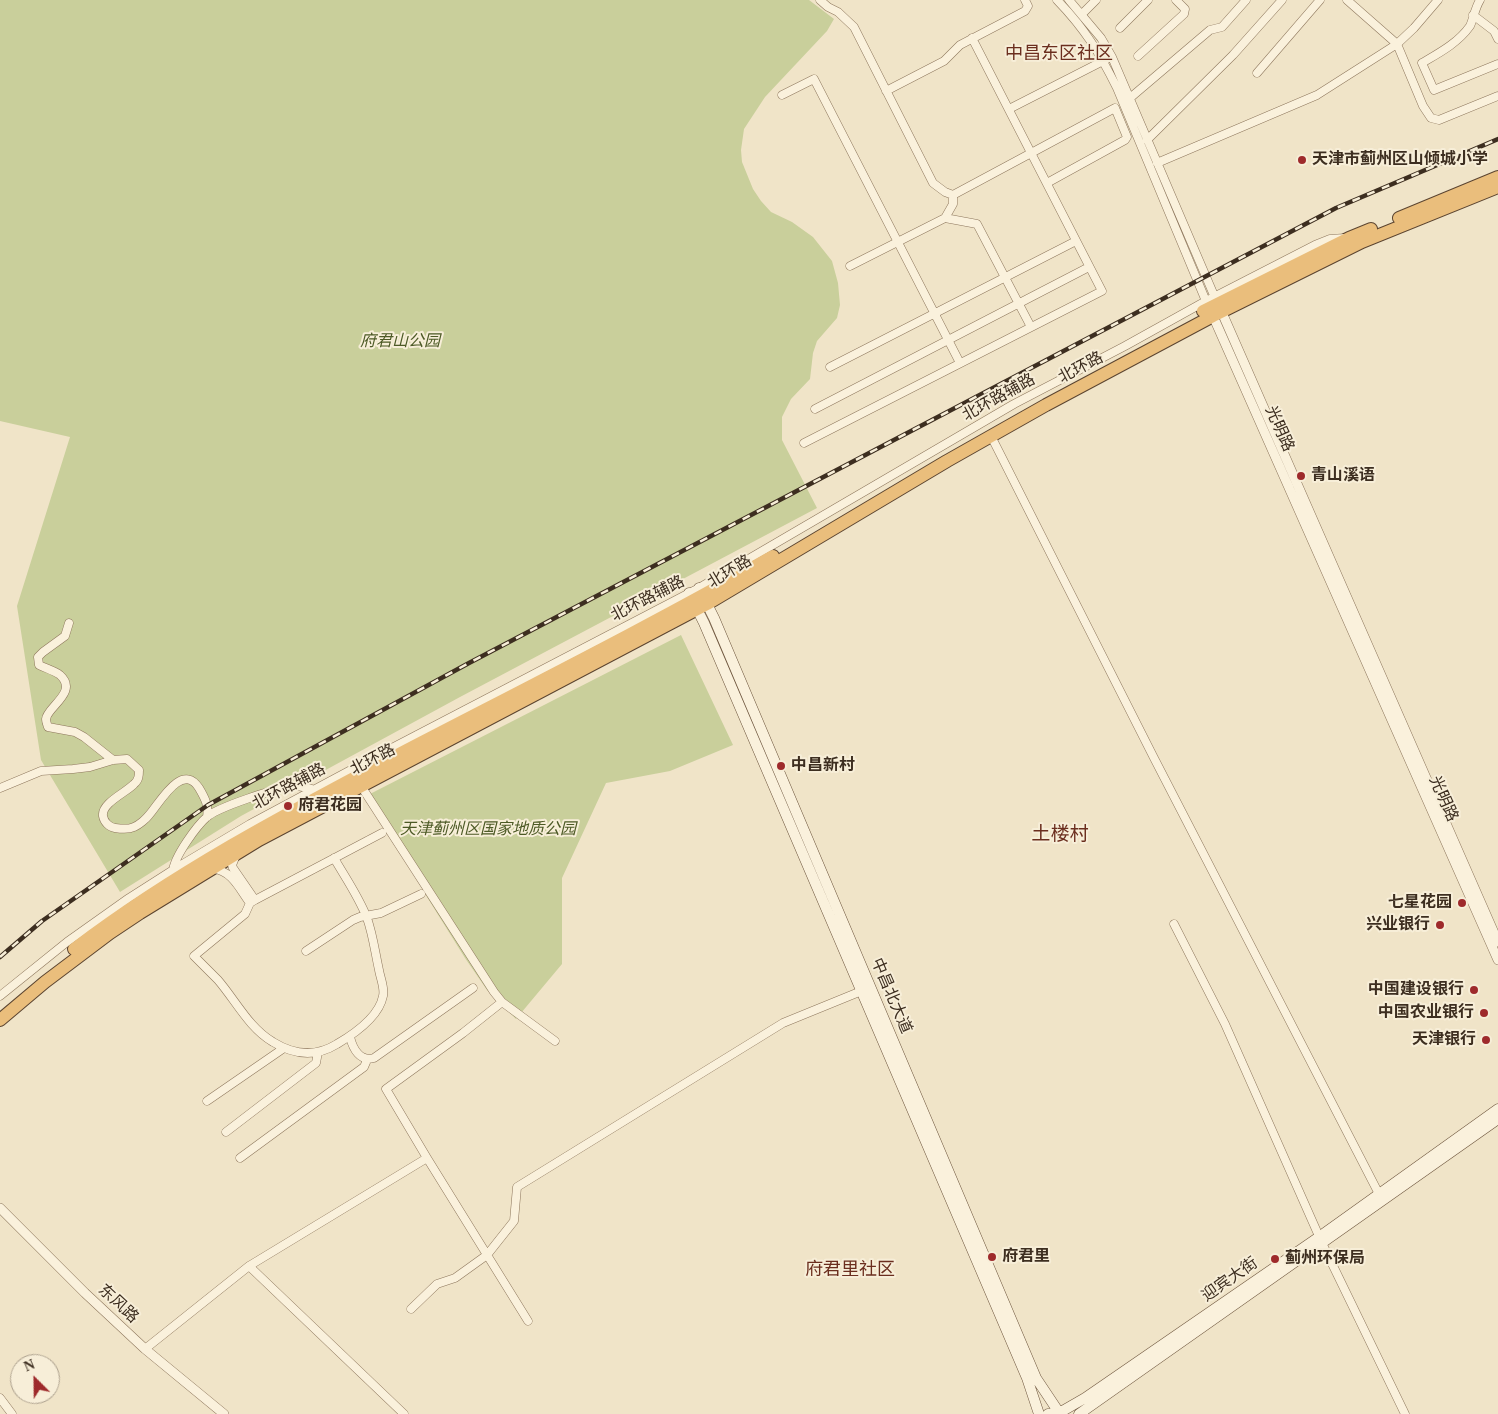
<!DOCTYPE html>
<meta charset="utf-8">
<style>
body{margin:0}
#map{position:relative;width:1498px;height:1414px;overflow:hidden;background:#f0e4c8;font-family:"Times New Roman",serif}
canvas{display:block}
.north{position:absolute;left:10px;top:1354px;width:50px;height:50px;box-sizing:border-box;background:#f7eed8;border:1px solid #ada18e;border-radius:50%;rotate:337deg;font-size:14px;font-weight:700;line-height:20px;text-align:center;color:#3d2e20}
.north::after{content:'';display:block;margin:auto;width:18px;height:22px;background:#9e2a2b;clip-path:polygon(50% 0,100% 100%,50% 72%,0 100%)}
</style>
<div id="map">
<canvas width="1498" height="1414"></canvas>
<div class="north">N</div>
</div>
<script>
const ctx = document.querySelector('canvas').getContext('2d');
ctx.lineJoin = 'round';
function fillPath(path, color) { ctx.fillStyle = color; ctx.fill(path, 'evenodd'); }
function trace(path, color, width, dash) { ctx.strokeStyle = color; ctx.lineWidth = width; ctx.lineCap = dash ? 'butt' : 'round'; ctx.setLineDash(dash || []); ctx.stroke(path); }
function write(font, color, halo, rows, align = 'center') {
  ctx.font = font + ' "Times New Roman","Noto Sans SC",serif'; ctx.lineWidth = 4; ctx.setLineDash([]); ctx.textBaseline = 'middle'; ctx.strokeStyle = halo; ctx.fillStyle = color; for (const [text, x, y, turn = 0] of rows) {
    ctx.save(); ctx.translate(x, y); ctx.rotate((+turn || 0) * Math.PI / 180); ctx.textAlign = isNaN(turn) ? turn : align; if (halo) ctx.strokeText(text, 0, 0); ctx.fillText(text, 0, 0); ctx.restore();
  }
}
fillPath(new Path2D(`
 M0,0H809L834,19L827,31L765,97L744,129L741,150L742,162L753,189L761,201L771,212L792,222L813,237L832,261L838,283L840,305L837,318L817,341L813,353L810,379L791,399L782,417V440L817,508L460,697L241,816L120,892L41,760L17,606L70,437L0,421Z
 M681,635L733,745L670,771L606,783L562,878V964L516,1019L487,990L465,958L427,897L368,795Z`), '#c9cf9b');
const minor = new Path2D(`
 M820,0L828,7L838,12L854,27L933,183L945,192L953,195L1115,108L1127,137L1125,140L1047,183
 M1057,0C1085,29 1099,52 1117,88L1208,306
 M1069,0L1101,38L1112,57L1216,300
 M1347,0L1397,44L1423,106L1431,118L1439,120L1498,96
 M1480,0C1475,8 1473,20 1470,26C1458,43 1439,53 1422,63L1434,90L1498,64
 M1082,14L1096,0
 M1473,15L1494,31L1498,39
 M1120,28L1148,0
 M1138,56L1184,14L1185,9L1176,0
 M1257,73L1320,0
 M886,91L944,61L960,45L1025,11L1028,6L1025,0
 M782,95L814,79L960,363
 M1130,98L1210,30L1222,27L1246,0
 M1009,109L1107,59
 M1147,140L1233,55L1282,0
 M1157,163L1317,95L1397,44L1414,28L1438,0
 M945,218L977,224L1031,327
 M850,266L945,218L953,204V195
 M830,367L1076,241
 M815,409L1089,267
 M991,436L1154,758L1379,1194
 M804,443L1102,291L972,38
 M69,623L65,636L43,652L38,657L39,665C45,668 55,671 60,675C79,692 47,707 46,719C46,722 47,724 48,727L75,732L84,737L113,760
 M0,788L41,771L73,769L90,767L113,760L127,759L139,770C139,775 139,780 134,784C127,792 101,803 103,816C104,822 109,827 115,828C121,829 128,830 134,827C139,825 146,819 149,815C159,804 182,761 199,788C205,798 209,806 207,817
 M363,789L494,992L502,1002L555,1041
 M236,855L232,865L233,868L255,900
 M334,858C345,877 359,897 367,918C373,935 375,952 379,970C380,977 385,988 383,996C379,1017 354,1034 337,1044C316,1057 294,1055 273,1042C249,1028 236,1001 218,980C210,972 202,964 194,956L245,914L250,903L255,900L382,833
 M213,869C232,870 240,890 250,903
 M173,871C174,857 197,825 208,816C222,806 271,790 288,787C297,785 306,787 315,790
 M1174,924L1225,1024L1322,1243L1405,1414
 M306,951L353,920L360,917L381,913L421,894
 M0,996L67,942L129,898L176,868L250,824L390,749L699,588L1014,404L1125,346L1206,301L1315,245L1330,239L1345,238
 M502,1002L463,1033L386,1089L427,1158L528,1321
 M350,1037C353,1049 360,1062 374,1058L473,988
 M207,1101L284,1048
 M226,1132L316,1063L318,1052
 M240,1158L364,1067L367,1060
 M249,1266L404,1414
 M411,1309L437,1284L455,1278L487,1255L514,1221L517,1187L783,1023L864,990
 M145,1349L249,1266L427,1158
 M0,1398L12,1414`);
const tertiary = new Path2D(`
 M1220,308L1498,942
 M1213,316L1498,960
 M0,1208L85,1293L145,1349L224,1414`);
const secondary = new Path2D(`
 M699,588L714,618L1036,1378L1060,1414
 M689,593L704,623L1027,1378L1039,1414
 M1048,1414L1059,1413L1085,1398L1319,1237L1498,1109
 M1079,1414L1498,1119`);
const trunk = new Path2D(`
 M1399,218L1498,177
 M1203,311L1349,238L1371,229
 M74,949C175,872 287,813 399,754C524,689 650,626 773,556
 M0,1020L45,982L110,933L140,913L259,840L707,604L947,461L1046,405L1213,316L1362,242L1498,187`);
trace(minor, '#8d765c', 9);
trace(tertiary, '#8d765c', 10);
trace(secondary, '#6f573f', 11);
trace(trunk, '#5b4430', 14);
trace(minor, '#faf1dc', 8);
trace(tertiary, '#faf1dc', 9);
trace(secondary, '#faf1dc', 10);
trace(trunk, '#eabe7c', 12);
const rail = new Path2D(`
 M0,957L42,921L208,805L469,663L1336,208L1498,139`);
trace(rail, '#3d2e20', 4.5);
trace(rail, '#f7eed8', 2.5, [8]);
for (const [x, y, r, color] of [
 [1302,160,5,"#9e2a2b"],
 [1301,476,5,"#9e2a2b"],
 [781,766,5,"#9e2a2b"],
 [288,806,5,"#9e2a2b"],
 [1462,903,5,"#9e2a2b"],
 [1440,925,5,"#9e2a2b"],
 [1474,990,5,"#9e2a2b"],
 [1484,1013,5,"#9e2a2b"],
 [1486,1040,5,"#9e2a2b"],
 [992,1257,5,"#9e2a2b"],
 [1275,1259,5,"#9e2a2b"]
]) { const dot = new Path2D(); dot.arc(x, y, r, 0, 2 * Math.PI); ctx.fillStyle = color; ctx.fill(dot); trace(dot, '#f7eed8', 2); }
write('bold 16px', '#3d2e20', '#f7eed8', [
 ["天津市蓟州区山倾城小学",1312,160],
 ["青山溪语",1311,476],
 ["中昌新村",791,766],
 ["府君花园",298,806],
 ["七星花园",1452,903,"right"],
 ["兴业银行",1430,925,"right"],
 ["中国建设银行",1464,990,"right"],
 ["中国农业银行",1474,1013,"right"],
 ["天津银行",1476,1040,"right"],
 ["府君里",1002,1257],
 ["蓟州环保局",1285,1259]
], 'left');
write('italic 16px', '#4d5a26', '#f7eed8', [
 ["府君山公园",400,342],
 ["天津蓟州区国家地质公园",488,830]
]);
write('16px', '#3d2e20', '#f7eed8', [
 ["北环路",1081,368,-28],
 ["北环路辅路",999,398,-29],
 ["光明路",1279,429,66],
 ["北环路",730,572,-31],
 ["北环路辅路",648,599,-27],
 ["北环路",373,760,-27],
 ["北环路辅路",289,787,-28],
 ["光明路",1443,799,66],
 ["中昌北大道",891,996,67],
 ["迎宾大街",1230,1280,-35],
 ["东风路",118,1304,43]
]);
write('18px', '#6b2e1e', '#f7eed8', [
 ["中昌东区社区",1059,54],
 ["府君里社区",850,1270]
]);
write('19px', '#6b2e1e', '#f7eed8', [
 ["土楼村",1060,835]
]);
</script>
